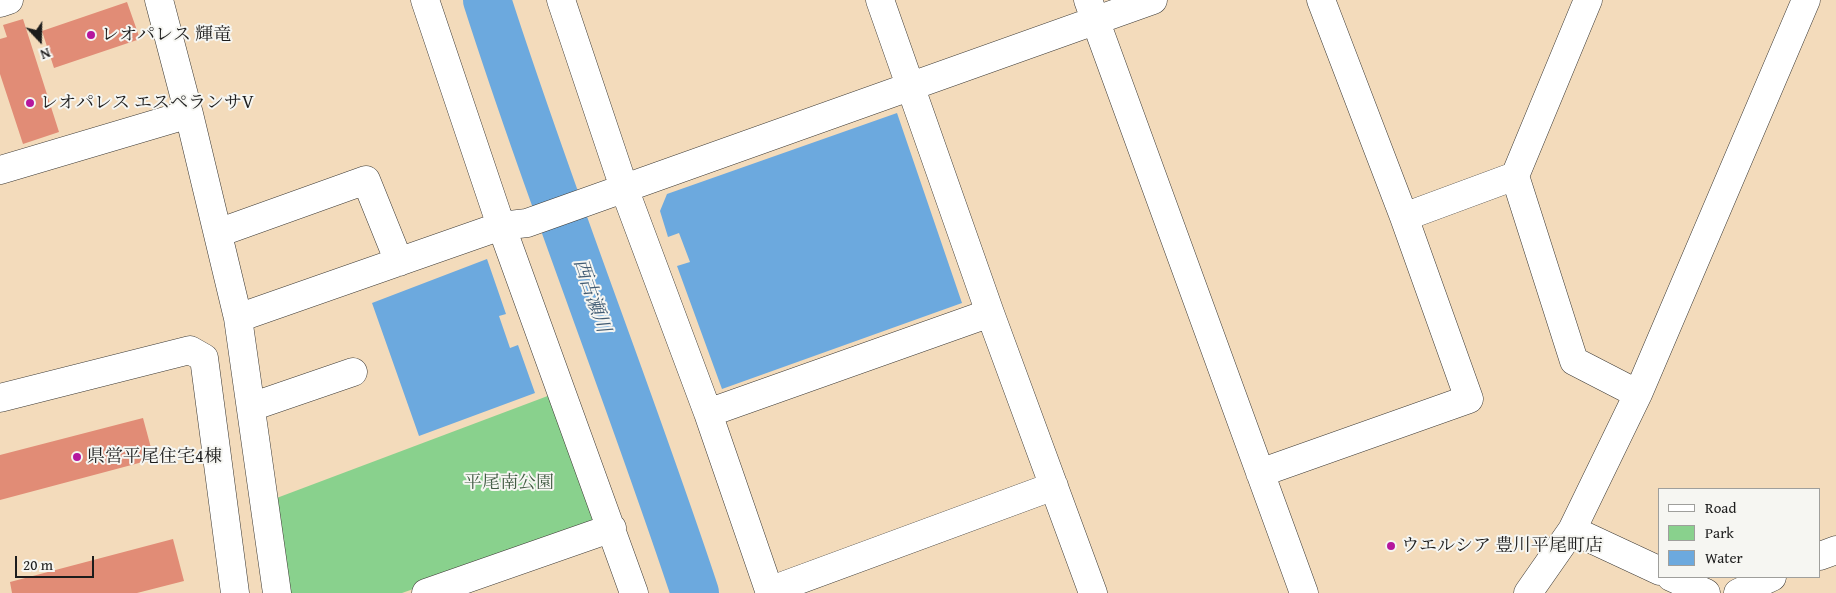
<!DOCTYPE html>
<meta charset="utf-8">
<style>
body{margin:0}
#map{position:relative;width:1836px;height:593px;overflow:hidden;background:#f3dbbb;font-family:"Gentium Book Plus",serif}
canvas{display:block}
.legend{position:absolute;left:1658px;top:488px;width:162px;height:90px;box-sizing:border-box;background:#f6f6f2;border:1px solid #9f9f9c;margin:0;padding:6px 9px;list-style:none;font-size:15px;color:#1c1c1c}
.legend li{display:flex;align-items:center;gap:10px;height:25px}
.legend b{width:25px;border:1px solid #9f9f9c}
.north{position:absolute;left:15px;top:15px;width:50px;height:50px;-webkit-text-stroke:4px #f6f6f2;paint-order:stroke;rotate:159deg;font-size:14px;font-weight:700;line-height:20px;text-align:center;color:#1c1c1c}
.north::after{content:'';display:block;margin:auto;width:18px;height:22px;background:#1c1c1c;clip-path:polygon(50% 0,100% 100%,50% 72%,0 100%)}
.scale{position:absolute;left:15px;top:556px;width:79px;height:22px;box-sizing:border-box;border:2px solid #1c1c1c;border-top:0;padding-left:6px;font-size:15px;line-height:18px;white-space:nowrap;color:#1c1c1c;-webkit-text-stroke:4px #f6f6f2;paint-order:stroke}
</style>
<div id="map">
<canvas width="1836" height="593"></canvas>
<ul class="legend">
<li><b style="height:6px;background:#fff"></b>Road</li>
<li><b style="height:14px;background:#89d18d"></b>Park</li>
<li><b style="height:14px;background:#6ca9de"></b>Water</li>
</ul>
<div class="north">N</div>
<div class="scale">20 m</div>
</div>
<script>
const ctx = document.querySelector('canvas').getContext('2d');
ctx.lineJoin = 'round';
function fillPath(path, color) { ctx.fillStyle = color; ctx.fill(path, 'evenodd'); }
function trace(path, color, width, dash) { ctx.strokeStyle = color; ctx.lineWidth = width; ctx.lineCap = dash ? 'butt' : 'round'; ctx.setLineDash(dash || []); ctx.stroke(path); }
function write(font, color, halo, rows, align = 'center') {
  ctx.font = font + ' "Gentium Book Plus","Noto Serif JP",serif'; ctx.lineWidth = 4; ctx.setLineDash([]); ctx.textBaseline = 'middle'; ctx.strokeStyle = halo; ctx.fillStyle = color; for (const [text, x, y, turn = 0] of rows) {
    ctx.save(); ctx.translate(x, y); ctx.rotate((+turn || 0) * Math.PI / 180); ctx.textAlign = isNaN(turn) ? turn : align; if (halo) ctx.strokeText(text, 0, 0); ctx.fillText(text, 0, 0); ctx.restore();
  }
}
fillPath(new Path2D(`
 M553,394L601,523L402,593H286L274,499Z`), '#89d18d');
fillPath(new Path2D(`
 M897,113L962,303L722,389L677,266L690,262L679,233L668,237L660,211L667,194Z
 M487,259L506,314L499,316L510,348L518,345L535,393L419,436L372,303Z`), '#6ca9de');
trace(new Path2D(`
 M487,0C551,199 629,394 695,593`), '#6ca9de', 48);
fillPath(new Path2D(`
 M127,2L140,39L54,68L42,31Z
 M23,19L59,132L23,144L0,74V39L7,37L3,25Z
 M143,418L154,459L0,500V455Z
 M173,539L184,581L137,593H12L10,582Z`), '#e18c76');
const minor = new Path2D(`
 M159,0L189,114L238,318L277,593
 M425,0L497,214L634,593
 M561,0L624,188L708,413L770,593
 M880,0L990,313L1093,593
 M1088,0L1304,593
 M1588,0L1515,176L1574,361L1638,394
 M0,3L9,0
 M0,170L189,114
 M1404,217L1515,176
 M218,233L366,180L399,262
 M238,318L501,226L527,223L1153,0
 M0,398L190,350L204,358L235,593
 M251,407L353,372
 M708,413L990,313
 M1260,473L1469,399L1404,217L1321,0
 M1572,530L1660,571
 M1820,556L1836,550
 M1671,577L1706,593
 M769,591L1054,486
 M426,593L612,528
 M1528,593L1572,530L1638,394L1806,0
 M1738,593L1772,577`);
trace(minor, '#3c3934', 29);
trace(minor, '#fff', 28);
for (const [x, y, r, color] of [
 [91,35,5,"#b5179e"],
 [30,103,5,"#b5179e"],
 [77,457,5,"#b5179e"],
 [1391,546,5,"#b5179e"]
]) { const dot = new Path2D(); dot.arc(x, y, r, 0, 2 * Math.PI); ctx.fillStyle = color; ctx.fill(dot); trace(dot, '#f6f6f2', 2); }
write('18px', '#1c1c1c', '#f6f6f2', [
 ["レオパレス 輝竜",101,35],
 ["レオパレス エスペランサⅤ",40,103],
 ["県営平尾住宅4棟",87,457],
 ["ウエルシア 豊川平尾町店",1401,546]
], 'left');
write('18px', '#425b44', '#f6f6f2', [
 ["平尾南公園",509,483]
]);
write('italic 19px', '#405b73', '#f6f6f2', [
 ["西古瀬川",591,296,71]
]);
</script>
